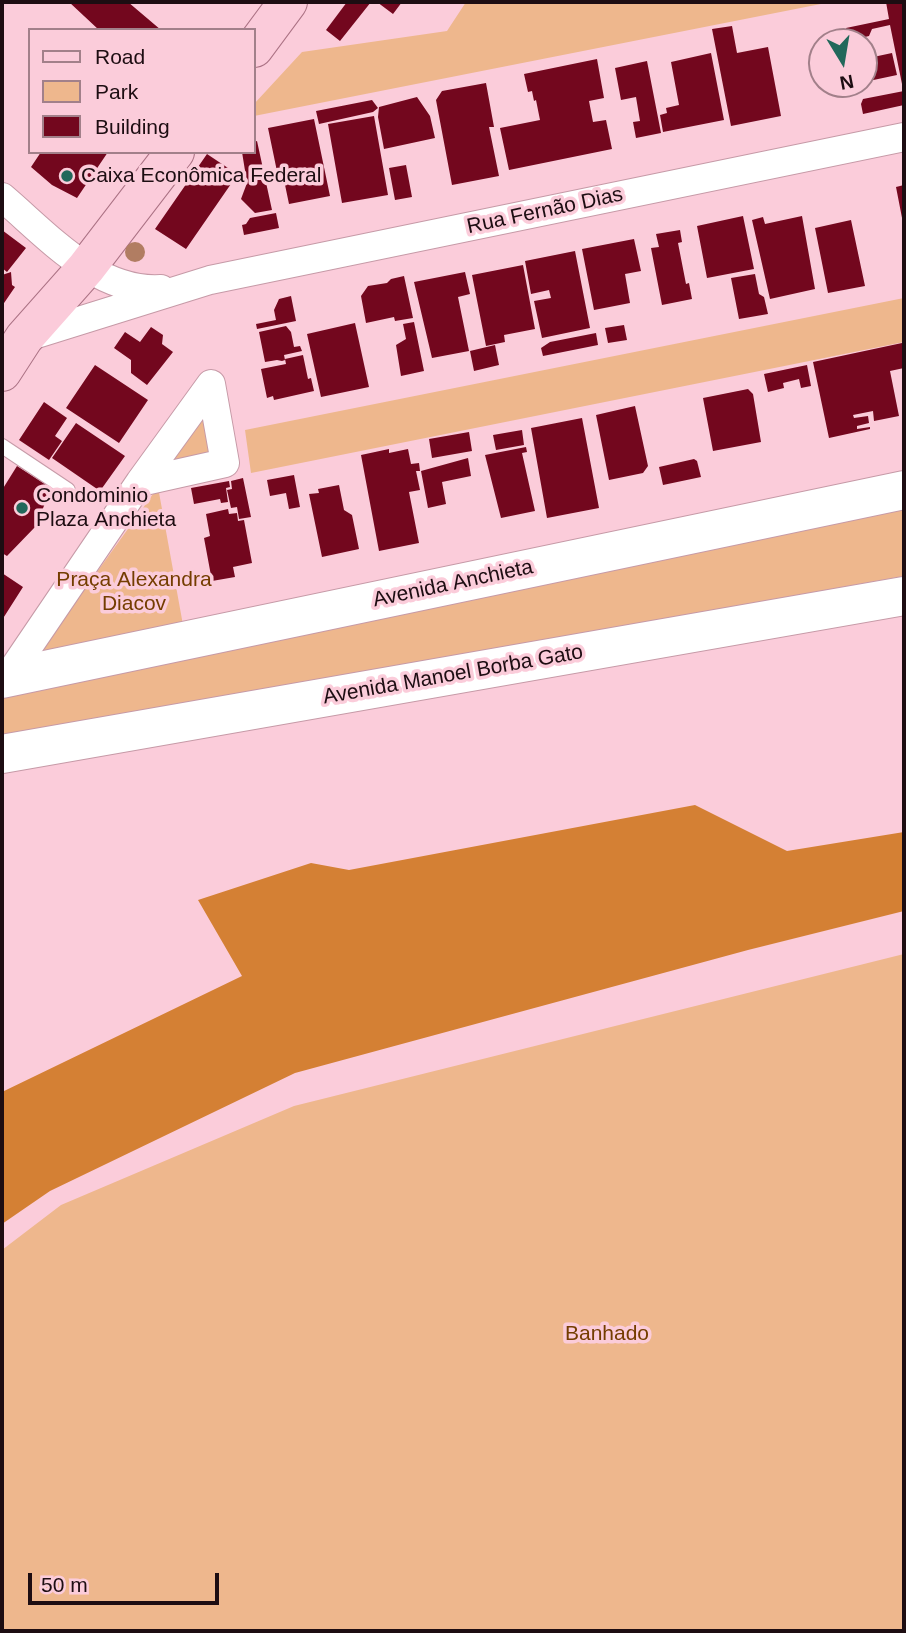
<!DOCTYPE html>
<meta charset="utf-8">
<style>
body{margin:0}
#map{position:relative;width:906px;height:1633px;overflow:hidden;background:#fbccda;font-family:Arial,sans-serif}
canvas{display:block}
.frame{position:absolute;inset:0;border:4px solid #1d0d12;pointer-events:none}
.legend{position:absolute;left:28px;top:28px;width:228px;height:126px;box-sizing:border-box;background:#fbccda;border:2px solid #a2808a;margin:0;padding:9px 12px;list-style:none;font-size:21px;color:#1d0d12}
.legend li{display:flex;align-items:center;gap:14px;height:35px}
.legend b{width:35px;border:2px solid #a2808a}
.north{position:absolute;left:808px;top:28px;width:70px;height:70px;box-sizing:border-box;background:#fbccda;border:2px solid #a2808a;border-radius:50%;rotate:169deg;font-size:19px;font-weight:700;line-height:28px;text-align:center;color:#1d0d12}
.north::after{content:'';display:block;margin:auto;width:24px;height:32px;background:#22685b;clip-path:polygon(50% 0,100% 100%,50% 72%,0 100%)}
.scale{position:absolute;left:28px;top:1573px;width:191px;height:32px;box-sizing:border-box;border:4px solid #1d0d12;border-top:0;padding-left:9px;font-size:21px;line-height:24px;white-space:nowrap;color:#1d0d12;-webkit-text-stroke:5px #fbccda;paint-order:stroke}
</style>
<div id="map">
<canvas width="906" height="1633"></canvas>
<div class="frame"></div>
<ul class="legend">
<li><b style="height:9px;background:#fbcbda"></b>Road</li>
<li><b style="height:19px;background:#eeb78d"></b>Park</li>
<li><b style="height:19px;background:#73071e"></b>Building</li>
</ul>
<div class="north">N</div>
<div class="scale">50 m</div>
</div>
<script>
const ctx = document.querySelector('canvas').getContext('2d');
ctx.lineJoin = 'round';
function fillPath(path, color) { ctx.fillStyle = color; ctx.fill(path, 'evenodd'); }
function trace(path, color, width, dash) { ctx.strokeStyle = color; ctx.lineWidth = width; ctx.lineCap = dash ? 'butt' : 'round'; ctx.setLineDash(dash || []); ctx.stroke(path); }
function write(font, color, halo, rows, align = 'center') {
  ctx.font = font + ' Arial,sans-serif'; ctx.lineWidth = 7; ctx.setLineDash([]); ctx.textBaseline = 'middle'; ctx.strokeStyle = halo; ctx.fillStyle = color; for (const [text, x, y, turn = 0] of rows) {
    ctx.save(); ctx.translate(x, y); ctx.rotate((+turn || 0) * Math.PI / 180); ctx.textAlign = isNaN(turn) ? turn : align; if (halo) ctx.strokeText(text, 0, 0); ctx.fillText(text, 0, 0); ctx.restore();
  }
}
fillPath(new Path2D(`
 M466,2H831L254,116V104L302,52L447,31Z
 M904,298V342L251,473L245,430Z
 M205,412L214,457L165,465Z
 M158,487L183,625L36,657Z
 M904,509V576L2,737V699L7,693Z
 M904,954V1631H2V1250L61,1205L294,1106Z`), '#eeb78d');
fillPath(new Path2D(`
 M695,805L787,851L904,832V911L748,950L295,1073L50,1191L2,1224V1092L242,976L198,900L311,863L349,870Z`), '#d48034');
fillPath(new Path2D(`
 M69,2H128L161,30H99Z
 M347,2H371L340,41L326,30Z
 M377,2H402L393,14Z
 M886,2H904V83L902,84L890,25L872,29L869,36L848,41L846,28L889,19Z
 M732,26L737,53L768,47L781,116L731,126L712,29Z
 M711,53L724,120L663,132L660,115L667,113L666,108L679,105L671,62Z
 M892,53L897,75L864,82V59Z
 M597,59L604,98L589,101L593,122L606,120L612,149L509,170L500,128L540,120L536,100L534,101L532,91L528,92L524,74Z
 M647,61L661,133L636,138L633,122L640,121L636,97L621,100L615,68Z
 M486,83L494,127H489L499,176L452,185L436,100L442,91Z
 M904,91V105L863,114L861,104L863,99Z
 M417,97L430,116L435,138L384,149L378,117L379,107Z
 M372,100L378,108L373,112L319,124L316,111Z
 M374,116L388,195L342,203L328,124Z
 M314,119L330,196L289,204L284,180L279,181L268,128Z
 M257,141L272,210L255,213L241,199L247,183L242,152H254V142Z
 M41,152H108L77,198L52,185L31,167Z
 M207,154L231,170L233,181L186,249L155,229Z
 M406,165L412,197L395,200L389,168Z
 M904,185V223H903L896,187Z
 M276,213L279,228L244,235L242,225L246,224L250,218Z
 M743,216L754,269L707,278L697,226Z
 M802,216L815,289L770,299L752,220L763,217L765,224Z
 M851,220L865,286L828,293L815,228Z
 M2,230L26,248L7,272L2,268Z
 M680,230L682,242L678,243L686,284L689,283L692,299L662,305L651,248L659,247L656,234Z
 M634,239L641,271L625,274L630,303L594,310L582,249Z
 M575,251L590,328L542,338L534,301L551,298L549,290L531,294L525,261Z
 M523,265L535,329L504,335L505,342L486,346L472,275Z
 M11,272L12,285L15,287L2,306V275Z
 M465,272L470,294L458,297L469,351L432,358L414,282Z
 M755,274L759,294L764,297L768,314L739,319L731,278Z
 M404,276L413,318L395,321L394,317L366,323L361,296L368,286L387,283L391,279Z
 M291,296L296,321L257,329L256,324L276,320L274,310L279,299Z
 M414,322L424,371L401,376L396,345L406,339L403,324Z
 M355,323L369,387L321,397L307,334Z
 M624,325L627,340L608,343L605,328Z
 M286,326L291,332L294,347L300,346L302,351L284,355L285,360L282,361L277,360L265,362L259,332Z
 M151,327L163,335L162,344L173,352L147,385L131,373V360L114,348L125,332L140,342Z
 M596,333L598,345L543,356L541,348L550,342Z
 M902,343L904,368L890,371L899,416L874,421L873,411L853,415L854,418L868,416L869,423L857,426V429L870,427V429L829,438L813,362Z
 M495,345L499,365L474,371L470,351Z
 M303,355L308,379L311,378L314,391L274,400L273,396L267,398L261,369L286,364L285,359Z
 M95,365L148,400L119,443L66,408Z
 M807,365L811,386L801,388L799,379L783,383L784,388L768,392L764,374Z
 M748,389L753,394L761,442L713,451L703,398Z
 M44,402L67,418L55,436L62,441L49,460L19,440Z
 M635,406L648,466L643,473L609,480L596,415Z
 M582,418L599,508L547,518L531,428Z
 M76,423L125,456L100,491L52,458Z
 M522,430L524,445L496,450L493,435Z
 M469,432L472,451L432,458L429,439Z
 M526,447L527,452L522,453L535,511L501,518L485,455Z
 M389,449V453L408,449L411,464L419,463L420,471H416L420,490L409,492L419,543L379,551L361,455Z
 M468,458L471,476L442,482L446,504L428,508L421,471Z
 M694,459L697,461L701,477L663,485L659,467Z
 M17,466L51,488L36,526L7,556L2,553V490Z
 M294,475L300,507L289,509L286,493L270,496L267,480Z
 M243,478L251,517L239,519L237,507L231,508L227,490L232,489L231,481Z
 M229,481L230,487L226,488L228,502L221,503L220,499L194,504L191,488Z
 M339,485L344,510L352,515L359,549L322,557L309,494L319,493L318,489Z
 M228,509L229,514L237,513L238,521L244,520L252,563L233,567L235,577L212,581L204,538L210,536L206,514Z
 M2,573L23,587L2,620Z`), '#73071e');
const lane = new Path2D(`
 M2,446L68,490`);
const street = new Path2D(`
 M2,197C48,236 97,293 161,289
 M24,338L210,280L904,137
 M211,384L225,463L140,482Z
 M7,678L140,482`);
const secondary = new Path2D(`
 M2,679L904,490
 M2,754L904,596`);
const primary = new Path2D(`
 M254,48L288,2
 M2,372L24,338L86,268L175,152`);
trace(lane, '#c69aa7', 16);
trace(street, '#c69aa7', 30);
trace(secondary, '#c69aa7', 40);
trace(primary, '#ab7284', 40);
trace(lane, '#fff', 14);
trace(street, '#fff', 28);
trace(secondary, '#fff', 38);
trace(primary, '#fbcbda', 38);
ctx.fillStyle = '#b17d62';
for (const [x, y] of [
 [135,252]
]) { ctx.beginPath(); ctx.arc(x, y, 10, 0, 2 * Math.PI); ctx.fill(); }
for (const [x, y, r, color] of [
 [67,176,7,"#22685b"],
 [22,508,7,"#22685b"]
]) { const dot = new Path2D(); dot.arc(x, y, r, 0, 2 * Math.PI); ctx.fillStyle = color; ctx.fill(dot); trace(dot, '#fbccda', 2.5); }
write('21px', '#1d0d12', '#fbccda', [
 ["Caixa Econômica Federal",81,176],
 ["Condominio",36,496],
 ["Plaza Anchieta",36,520]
], 'left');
write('21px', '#1d0d12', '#fbccda', [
 ["Rua Fernão Dias",545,211,-12],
 ["Avenida Anchieta",453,584,-12],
 ["Avenida Manoel Borba Gato",453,675,-10]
]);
write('21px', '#743d00', '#fbccda', [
 ["Praça Alexandra",134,580],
 ["Diacov",134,604],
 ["Banhado",607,1334]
]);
</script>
